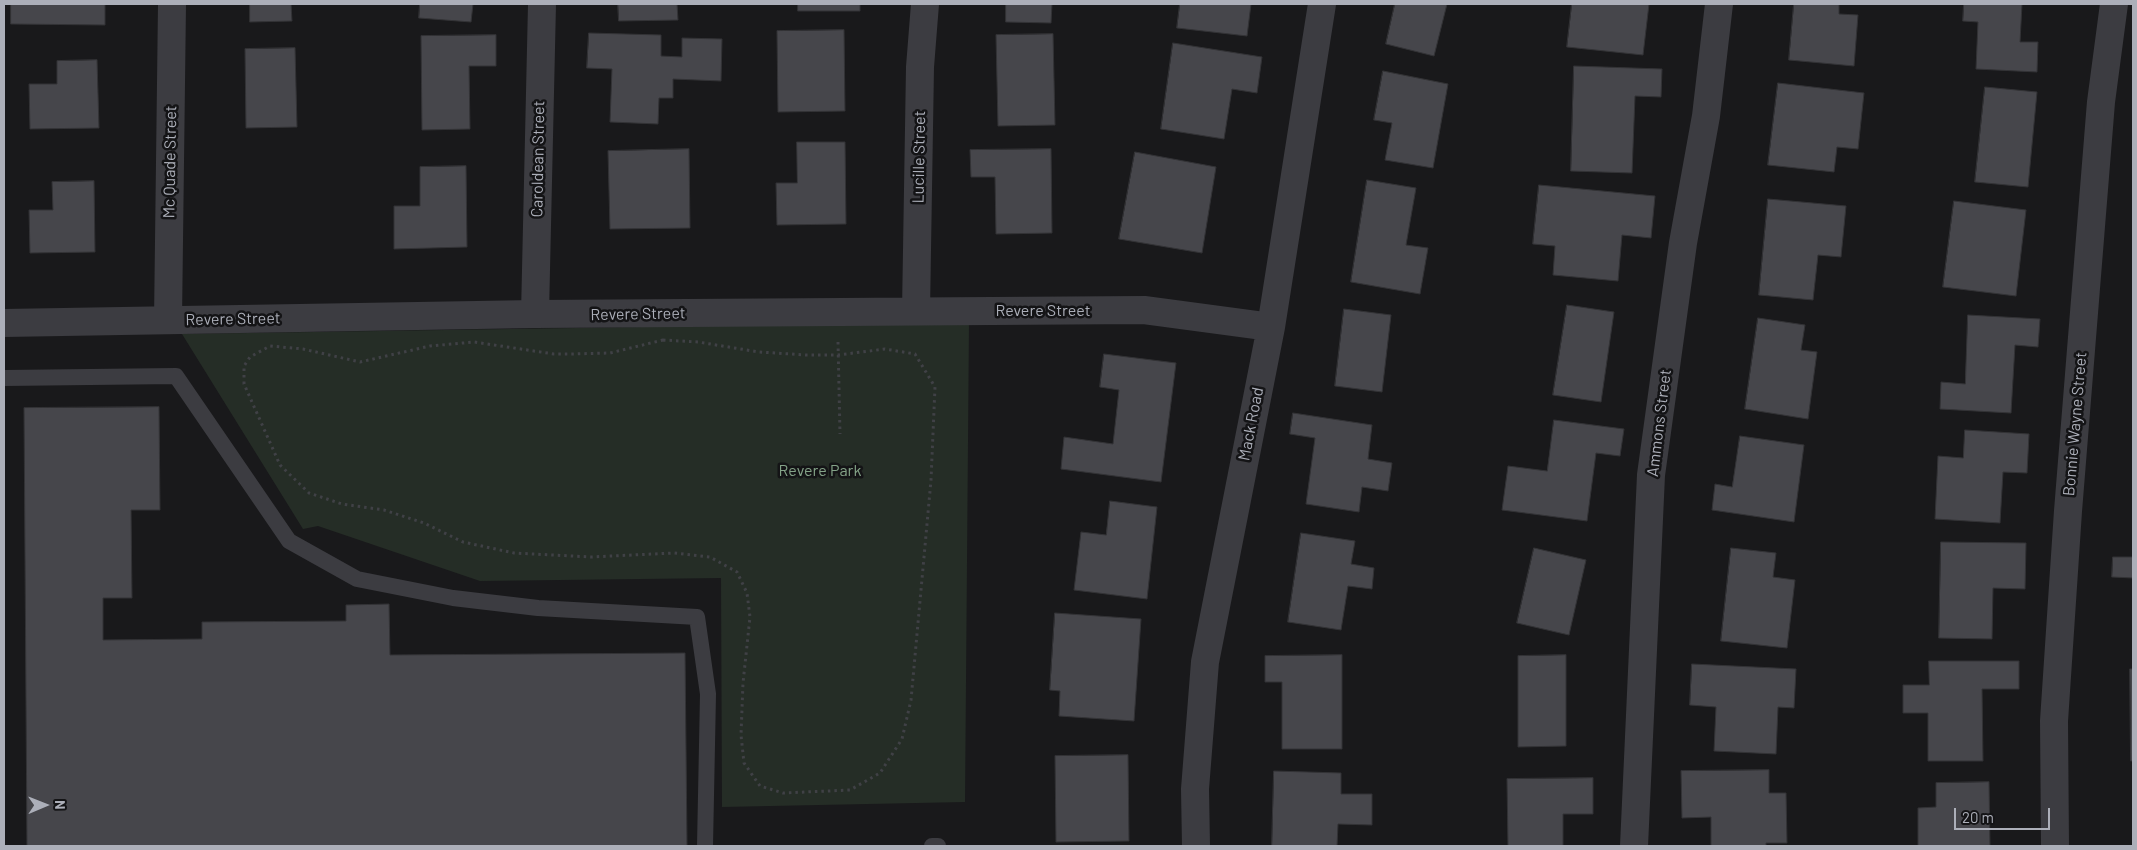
<!DOCTYPE html>
<style>
body{margin:0}
#map{position:relative;width:2137px;height:850px;overflow:hidden;background:#19191b;font-family:Barlow,sans-serif}
canvas{display:block}
.frame{position:absolute;inset:0;border:5px solid #acafb9;pointer-events:none}
.north{position:absolute;left:20px;top:780px;width:50px;height:50px;-webkit-text-stroke:4px #141416;paint-order:stroke;rotate:89deg;font-size:14px;font-weight:700;line-height:20px;text-align:center;color:#acafb9}
.north::after{content:'';display:block;margin:auto;width:18px;height:22px;background:#acafb9;clip-path:polygon(50% 0,100% 100%,50% 72%,0 100%)}
.scale{position:absolute;left:1954px;top:808px;width:96px;height:22px;box-sizing:border-box;border:2px solid #acafb9;border-top:0;padding-left:6px;font-size:15px;line-height:18px;white-space:nowrap;color:#acafb9;-webkit-text-stroke:4px #141416;paint-order:stroke}
</style>
<div id="map">
<canvas width="2137" height="850"></canvas>
<div class="frame"></div>
<div class="north">N</div>
<div class="scale">20 m</div>
</div>
<script>
const ctx = document.querySelector('canvas').getContext('2d');
ctx.lineJoin = 'round';
function fillPath(path, color) { ctx.fillStyle = color; ctx.fill(path, 'evenodd'); }
function trace(path, color, width, dash) { ctx.strokeStyle = color; ctx.lineWidth = width; ctx.lineCap = dash ? 'butt' : 'round'; ctx.setLineDash(dash || []); ctx.stroke(path); }
function write(font, color, halo, rows, align = 'center') {
  ctx.font = font + ' Barlow,sans-serif'; ctx.lineWidth = 5; ctx.setLineDash([]); ctx.textBaseline = 'middle'; ctx.strokeStyle = halo; ctx.fillStyle = color; for (const [text, x, y, turn = 0] of rows) {
    ctx.save(); ctx.translate(x, y); ctx.rotate((+turn || 0) * Math.PI / 180); ctx.textAlign = isNaN(turn) ? turn : align; if (halo) ctx.strokeText(text, 0, 0); ctx.fillText(text, 0, 0); ctx.restore();
  }
}
fillPath(new Path2D(`
 M969,322L965,802L722,807L721,578L480,581L318,526L303,529L182,334Z`), '#252d26');
const building = new Path2D(`
 M11,4H105V25L11,24Z
 M250,4H291L292,21L250,22Z
 M420,4H473L471,22L419,18Z
 M618,4H677L678,20L619,21Z
 M798,4H860V11H798Z
 M1006,4H1052L1051,23L1006,22Z
 M1180,4H1251L1247,36L1177,28Z
 M1395,4H1447L1434,56L1386,44Z
 M1572,4H1649L1643,55L1567,47Z
 M1794,4H1839V14L1858,15L1854,66L1789,60Z
 M1964,4H2022L2020,42H2038L2037,72L1976,69L1978,22L1963,21Z
 M844,30L845,111L778,112L777,31Z
 M589,33L661,35V56L682,57V38L722,39L721,81L673,79V98H659L658,124L610,122L612,69L587,68Z
 M1053,34L1055,125L998,126L996,35Z
 M496,35V66H469L470,129L422,130L421,36Z
 M1173,43L1262,57L1257,93L1232,89L1224,139L1161,129Z
 M295,48L297,127L246,128L245,49Z
 M97,60L99,128L30,129L29,84H57V61Z
 M1574,66L1662,69L1661,97L1635,96L1632,173L1571,171Z
 M1383,71L1448,84L1433,168L1385,160L1392,123L1374,120Z
 M1778,83L1864,93L1858,149L1837,147L1834,172L1768,165Z
 M1985,87L2037,92L2028,187L1975,182Z
 M797,142H845L846,224L777,225L776,183H797Z
 M689,149L690,228L610,229L608,151Z
 M1051,149L1052,233L996,234L995,177H971L970,150Z
 M1135,152L1216,167L1202,253L1119,239Z
 M466,166L467,247L394,249V206H420V167Z
 M1367,180L1416,188L1406,245L1428,248L1420,294L1351,282Z
 M94,181L95,252L30,253L29,210H53L52,182Z
 M1539,185L1655,196L1651,238L1622,235L1618,281L1553,275L1555,246L1533,244Z
 M1768,199L1846,206L1841,257L1818,255L1813,300L1759,295Z
 M1954,201L2026,210L2016,296L1943,287Z
 M1567,305L1614,312L1601,402L1553,395Z
 M1344,309L1391,315L1382,392L1335,386Z
 M1968,315L2040,319L2038,347L2015,345L2011,413L1940,409L1941,382L1965,384Z
 M1758,318L1805,325L1801,350L1817,352L1808,419L1745,409Z
 M1104,354L1176,363L1161,482L1061,469L1064,437L1113,444L1119,390L1100,387Z
 M159,407L160,510H131L132,598H103V640L202,639V622L346,621V605L389,604L390,655L685,653L687,846H27L24,408Z
 M1293,413L1372,425L1368,459L1392,463L1388,491L1362,487L1359,512L1306,504L1315,438L1290,434Z
 M1554,420L1624,429L1620,456L1596,453L1587,521L1502,510L1508,466L1547,471Z
 M1965,430L2029,434L2027,473L2003,472L2000,523L1935,519L1938,456L1963,458Z
 M1740,436L1804,445L1794,522L1712,510L1715,484L1732,487Z
 M1110,501L1157,507L1147,599L1074,590L1081,532L1106,535Z
 M1301,533L1355,541L1351,564L1374,568L1372,589L1348,586L1341,630L1288,622Z
 M1941,542L2026,543L2025,589L1993,588L1992,639L1939,638Z
 M1534,548L1586,560L1569,635L1517,623Z
 M1731,548L1776,553L1773,577L1795,580L1787,648L1721,641Z
 M2113,557H2133V578L2112,577Z
 M1055,613L1141,619L1134,721L1059,716L1060,691L1050,690Z
 M1342,655V749H1282V682H1265V656Z
 M1566,655V746L1518,747V656Z
 M1929,661H2019V689H1982L1983,761H1928V713H1903V685H1929Z
 M1692,664L1796,669L1794,708L1778,707L1776,754L1714,751L1716,707L1690,705Z
 M2130,669H2133V761H2131Z
 M1128,755L1129,841L1056,842L1055,756Z
 M1769,770V793H1786L1787,843H1766V846H1711V817L1682,818L1681,771Z
 M1274,771L1341,773V794H1372V825L1338,824L1337,846H1272Z
 M1593,778V814H1563V846H1508L1507,779Z
 M1989,782L1990,846H1918V808L1936,807V783Z`);
fillPath(building, '#46464b');
trace(building, '#333336', 1);
trace(new Path2D(`
 M663,340L698,342L759,352L806,355H838L885,349L915,354L935,387L931,480L911,700L902,739L880,773L850,790L783,793L760,786L744,763L741,735L743,683L750,617L747,593L737,572L710,557L674,553L591,557L514,553L463,542L424,523L384,510L342,504L309,493L280,465L244,384V366L250,357L270,346L303,349L360,362L430,346L474,342L554,354H572L610,353Z
 M838,342L840,434`), '#404146', 3, [2.5, 4]);
trace(new Path2D(`
 M4,378L176,376L289,541L357,579L453,598L538,608L697,617L708,694L705,846
 M932,846H938`), '#3c3c41', 16);
trace(new Path2D(`
 M916,311L920,67L925,4
 M535,314L542,4
 M168,320L172,4
 M4,323L535,314L1144,310L1271,327
 M1196,846L1195,789L1205,662L1271,327L1322,4
 M1634,846L1651,475L1683,243L1706,116L1719,4
 M2055,846L2054,721L2068,511L2101,102L2114,4`), '#3c3c41', 28);
write('16px', '#acafb9', '#141416', [
 ["Lucille Street",919,157,-89],
 ["Caroldean Street",538,159,-89],
 ["Mc Quade Street",170,162,-89],
 ["Revere Street",1043,311],
 ["Revere Street",638,314,-1],
 ["Revere Street",233,319,-1],
 ["Ammons Street",1659,423,-83],
 ["Mack Road",1251,424,-79],
 ["Bonnie Wayne Street",2075,424,-85]
]);
write('16px', '#84a388', '#141416', [
 ["Revere Park",820,471]
]);
</script>
